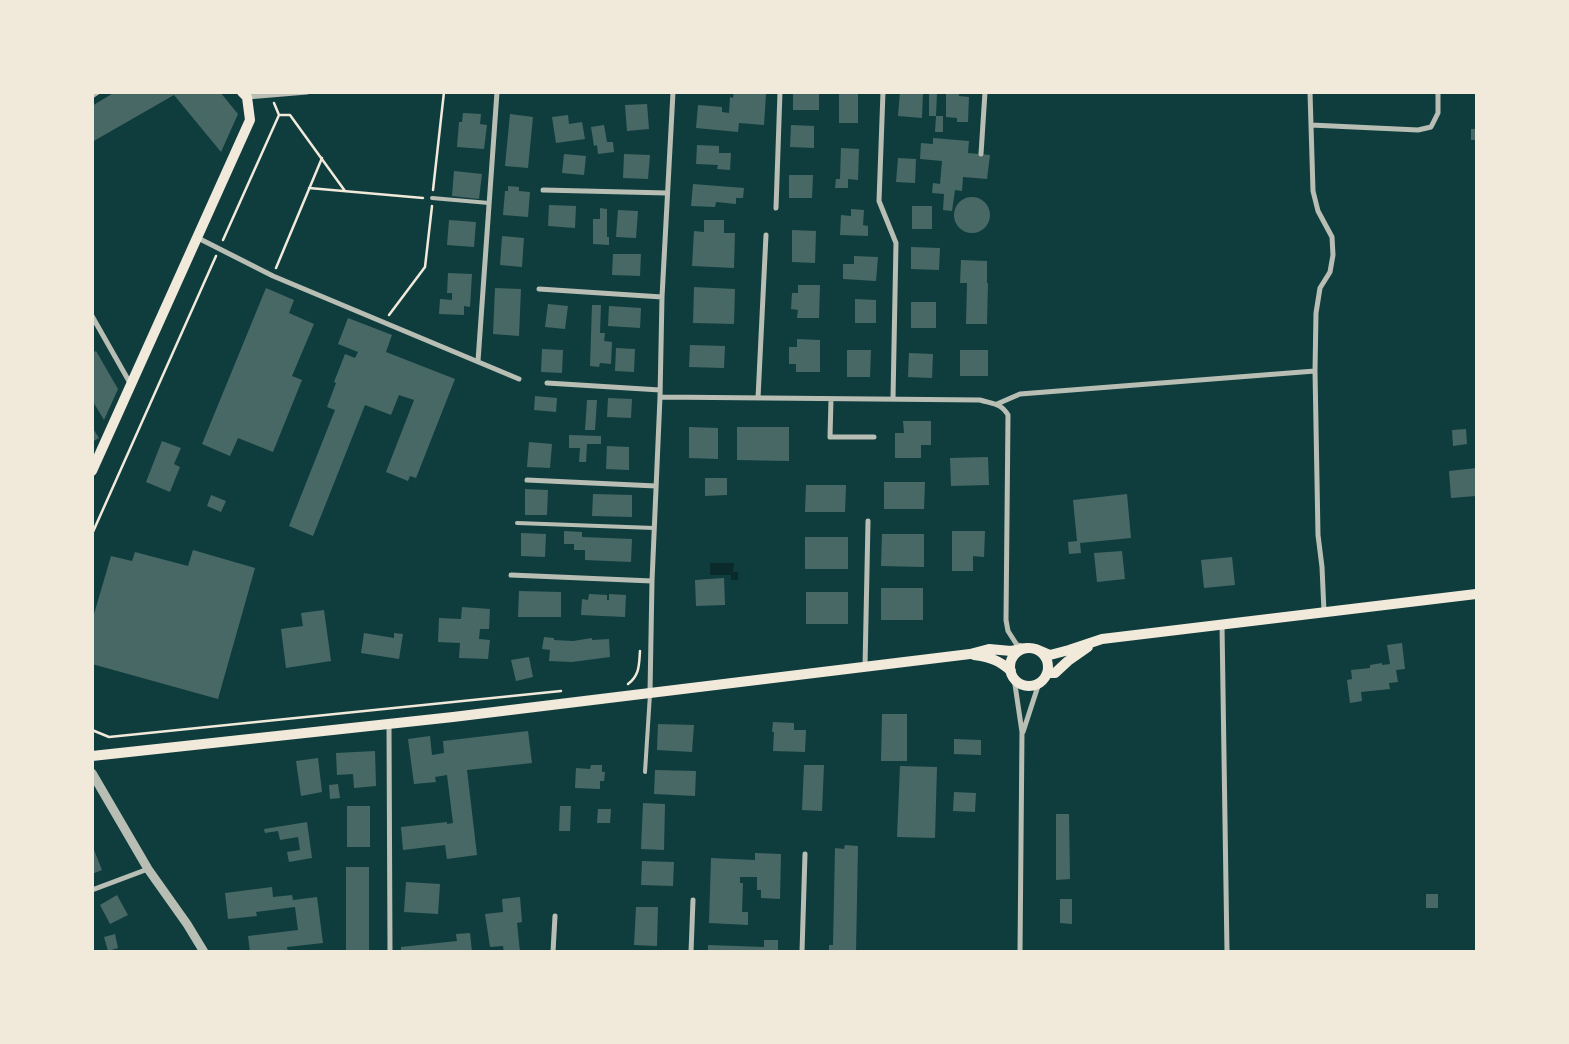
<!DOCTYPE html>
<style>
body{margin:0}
#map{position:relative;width:1569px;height:1044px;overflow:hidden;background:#0f3d3e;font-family:Inter,sans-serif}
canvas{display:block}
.frame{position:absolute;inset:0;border:94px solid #f1e9da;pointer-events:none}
</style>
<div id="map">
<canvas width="1569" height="1044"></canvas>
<div class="frame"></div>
</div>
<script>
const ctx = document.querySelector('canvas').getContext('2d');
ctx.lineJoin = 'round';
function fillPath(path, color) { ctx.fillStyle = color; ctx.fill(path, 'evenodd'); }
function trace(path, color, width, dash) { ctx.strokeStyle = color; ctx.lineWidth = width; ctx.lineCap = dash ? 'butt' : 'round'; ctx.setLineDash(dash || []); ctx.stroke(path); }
fillPath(new Path2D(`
 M710,563H734L733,572H738V580H731V575H710Z`), '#0a2a2b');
fillPath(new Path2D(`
 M115,92H220L238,114L221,152L174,95L92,142V106Z
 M734,92L766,94L764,125L739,123L738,132L696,128L698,105L722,107V112L729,113L730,97L733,98Z
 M793,92H819V110H793Z
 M900,92H923L922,118L898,116Z
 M929,92H937L936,116H929Z
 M946,92H959V96L969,97L968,122H957V118L946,117Z
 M839,93H858V123H839Z
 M647,104L649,129L627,131L625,105Z
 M463,113L481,114L480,124L487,125L484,149L457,147L459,122H462Z
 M510,114L533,117L528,168L505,166Z
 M568,115L569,124L582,122L585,139L556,143L552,117Z
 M936,116H943V132H935Z
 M604,125L607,142H613L614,152L598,154L597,145L594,146L591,127Z
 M791,125L814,126V148L790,147Z
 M1471,129H1476V140H1471Z
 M933,138L969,141L968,153L990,155L987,179L963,177L962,191L955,190L952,211L943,210L944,194L932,193L933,183L940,184L942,161L920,159L921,143L933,144Z
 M697,145L719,146V153H731L730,170L717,169L718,165L696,164Z
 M841,148L859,149L858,180L848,179V188H835L836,179H840Z
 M564,154L586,156L584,175L562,173Z
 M624,154L650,155L648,179L623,178Z
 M898,158L916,159L915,183L896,182Z
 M454,171L482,174L479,199L452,196Z
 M789,175H813L812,198H789Z
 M693,184L744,188L743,198H736V204L716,202L715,207L691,206Z
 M508,186L519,187V191L530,192L528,217L503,215L505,191H508Z
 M954 215a18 18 0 1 1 36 0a18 18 0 1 1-36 0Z
 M549,205L576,206L575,228L548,226Z
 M912,206H932V229H912Z
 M600,208L607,209V237H609V245L593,244V219H600Z
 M851,209L864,210L863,225L868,226V236L840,235L841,215L851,216Z
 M618,210L638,211L636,238L616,237Z
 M449,220L476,222L474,247L447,245Z
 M704,220H724V233H735L734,268L692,266L694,231L704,232Z
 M792,230L816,231L815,263L792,262Z
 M502,236L524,238L522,267L500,265Z
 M911,247L940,248L939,270L911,269Z
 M613,254H641L640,276L612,275Z
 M854,256L878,257L876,281L843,279V264H854Z
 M961,260L987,261V283H988L987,324H966L967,283H960Z
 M448,273L472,274L470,307L464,306V315L439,314L440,299L452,300V293H447Z
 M798,285H820L819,318H797L798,310L791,309L792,293H798Z
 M694,287L735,289L734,324L693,323Z
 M266,288L294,300L289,313L314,324L292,376L302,380L273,452L238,438L230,456L202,444Z
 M495,288L521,289L519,336L493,334Z
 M855,299L876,300V323H855Z
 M911,302H936V328H911Z
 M548,304L568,306L565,329L545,327Z
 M592,305H601L600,333H605L604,341L612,342L611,364L600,363L599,367L590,366Z
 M609,306L641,308L640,328L608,326Z
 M348,318L392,335L386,352L455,379L416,478L410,476L408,481L386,472L414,400L399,395L391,415L365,405L313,536L289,526L335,410L327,407L336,383L334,382L345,354L355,358L358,352L338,344Z
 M797,339L820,340V372H796V364H789V347H797Z
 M690,345L725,346L724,368L689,367Z
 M616,348L635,349L634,372L615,371Z
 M542,349L563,350L562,373L541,372Z
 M847,350H871L870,377H847Z
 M960,350H988V376H960Z
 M96,351L118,389L104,420L92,400V353Z
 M909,353L933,354L932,378L908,377Z
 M535,396L557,398L556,412L534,410Z
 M608,398L632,399L631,418L607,417Z
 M587,400H597L595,430H585Z
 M903,421H931V445H921V458H895V433H904Z
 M92,427L99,438L92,442Z
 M689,427L718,428V459L689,458Z
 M737,427H789V461L737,460Z
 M1466,429L1467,444L1453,446L1452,430Z
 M569,435L601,436V444H587L586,462H579L580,448H569Z
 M162,441L181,448L174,464L180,467L170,492L146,482Z
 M529,442L552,444L550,468L527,467Z
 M607,446L629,447V470L606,469Z
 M988,457L989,485L951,486L950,458Z
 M1476,468V496L1451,498L1449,471Z
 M705,478H727V495L705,496Z
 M884,482H925L924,509H884Z
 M806,485H846L845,512H805Z
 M525,489L548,490L547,515H525Z
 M593,494L632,495V517L592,516Z
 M1127,494L1131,538L1080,543L1081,553L1069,554L1068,542L1077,541L1073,500Z
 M211,495L226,501L221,512L207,506Z
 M564,531L582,532V537L632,539L631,562L585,560V550H574V544H564Z
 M952,531H985L984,557L973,556V571H952Z
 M521,533L546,534L545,557L521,556Z
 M882,534H924V567L881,566Z
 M805,537H848V569H805Z
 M193,550L255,568L218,699L92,664V621L111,556L132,561L135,552L188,566Z
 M1122,551L1125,579L1097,582L1094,553Z
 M1232,557L1235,585L1204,588L1201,560Z
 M724,578L725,605L696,606L695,580Z
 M881,588H923V620H881Z
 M519,591L561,592V617H518Z
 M806,592H848V624H806Z
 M589,594L607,595V600H609V594L626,595L625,617L581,615L582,599L588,600Z
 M462,607L490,609L489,629H480L479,639L490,640L488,659L459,658L460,643L438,642L439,618L461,619Z
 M324,610L331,661L286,668L281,629L303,626L301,613Z
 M364,633L394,638V633L403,634L399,659L361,653Z
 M544,637L554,638V640L573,641L592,638V640L609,639L610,657L572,662L549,661L550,650L542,649Z
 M1402,643L1405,669L1396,670L1398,682L1389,683L1390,689L1361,692L1362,701L1350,703L1347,680L1352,679L1351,670L1370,668V665L1382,663V665L1390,664L1387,645Z
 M529,657L533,677L516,681L511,660Z
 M882,714H907V761H881Z
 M773,722L794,723V730H806L805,752L773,751L774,732H772Z
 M658,724L694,725L692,752L657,750Z
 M528,731L532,763L467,770L477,855L447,859L445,845L403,850L401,827L447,822V824L453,823L447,775L435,777L436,782L414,784L408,739L430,736L432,755L444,753L443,741Z
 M954,739L981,740V755L954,754Z
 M375,751L376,786L354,788L353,774L337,775L336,753Z
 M318,758L322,792L301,796L296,761Z
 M591,765H602V772H605L604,781H600V789L575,788L576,768L590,769Z
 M804,765H824L822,811L802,810Z
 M900,766L937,767L935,838L897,837Z
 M655,770L696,771L695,796L654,794Z
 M338,784L340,798L330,799L329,785Z
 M954,792L976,793L975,812L953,811Z
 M643,803L665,804L664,850L641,849Z
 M347,806H370V847H347Z
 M560,806H571L570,831H559Z
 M598,809H611L610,823H597Z
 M1056,814H1069L1070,879L1056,880Z
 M307,822L312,858L289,862L287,852L300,850L298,837L280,840L278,831L265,833L264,829Z
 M92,845L102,870L92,874Z
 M845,845L858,846L856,952H829V945H833L835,848L844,849Z
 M755,853L781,854L780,899L761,898V890H757V877H740V883H743L742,912H748V925L709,923L711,858L755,860Z
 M642,861L674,862L673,886L641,885Z
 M346,867H369V952H346Z
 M406,882L440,884L438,914L404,912Z
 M272,887L273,897L292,895L293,900L317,897L323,943L287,947L288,952H250L248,936L298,930L295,907L256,912L257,916L228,919L225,893Z
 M1426,894H1438V908H1426Z
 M117,895L128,915L110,924L100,905Z
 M520,897L522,922L517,923L520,952H504L503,946L490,947L485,914L503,912L502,899Z
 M1060,899H1072V924L1060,923Z
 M636,907H658L657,946L634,945Z
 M470,933L472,952H401V947L457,941L456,934Z
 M115,934L118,948L108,951L104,937Z
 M764,940H778V952H708V945L764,947Z`), '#486865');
trace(new Path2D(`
 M279,115H290L345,191
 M309,188L423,198
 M433,190L444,92
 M223,240L279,115L274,103
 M276,268L322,158
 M389,315L425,267L432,206
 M92,534L216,256
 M628,684C640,675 639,664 640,651
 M92,730L109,737L561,691`), '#f1e9da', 2.5);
trace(new Path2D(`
 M432,198L489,203
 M517,523L654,528
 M645,772L650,694`), '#b8beb3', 4);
trace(new Path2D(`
 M883,92L879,201L896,243L893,399
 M1310,92L1313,191L1318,211L1332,237L1333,255L1330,272L1320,288L1316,313L1315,371L1318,535L1322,567L1324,612
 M92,96L98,92
 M247,97L307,92
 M1311,125L1418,130L1431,127L1438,113V92
 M981,154L985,92
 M543,190L667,193
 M776,208L780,92
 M198,238L273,276L519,379
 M539,289L662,297
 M92,316L130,383
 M478,361L497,92
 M547,383L660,390
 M660,397L980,400C993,404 1001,403 1008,415L1006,620L1008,631L1017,645L1023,646
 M758,398L766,235
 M831,399L830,437H874
 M997,404L1020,394L1315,371
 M527,480L656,486
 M511,575L652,581
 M1222,625L1227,952
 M865,667L868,521
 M1014,678L1022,732L1020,952
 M650,692L652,581L660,397L662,297L673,92
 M389,724L390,952
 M1023,732L1039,683
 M92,890L148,869
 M553,952L555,916
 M691,952L693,900
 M802,952L805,854`), '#b8beb3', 5);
trace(new Path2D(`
 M92,773L148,869L187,924L204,952`), '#b8beb3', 9);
trace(new Path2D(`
 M92,471L250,120L247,97L242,92
 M1010 667a19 19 0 1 1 38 0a19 19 0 1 1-38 0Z
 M1036,649L1050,655L1069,650L1102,639L1476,594
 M974,655C989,657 999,660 1011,671
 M1047,673H1055L1068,661L1088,647
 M92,756L453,717L970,654L989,649L1011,651L1027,648`), '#f1e9da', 10);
</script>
